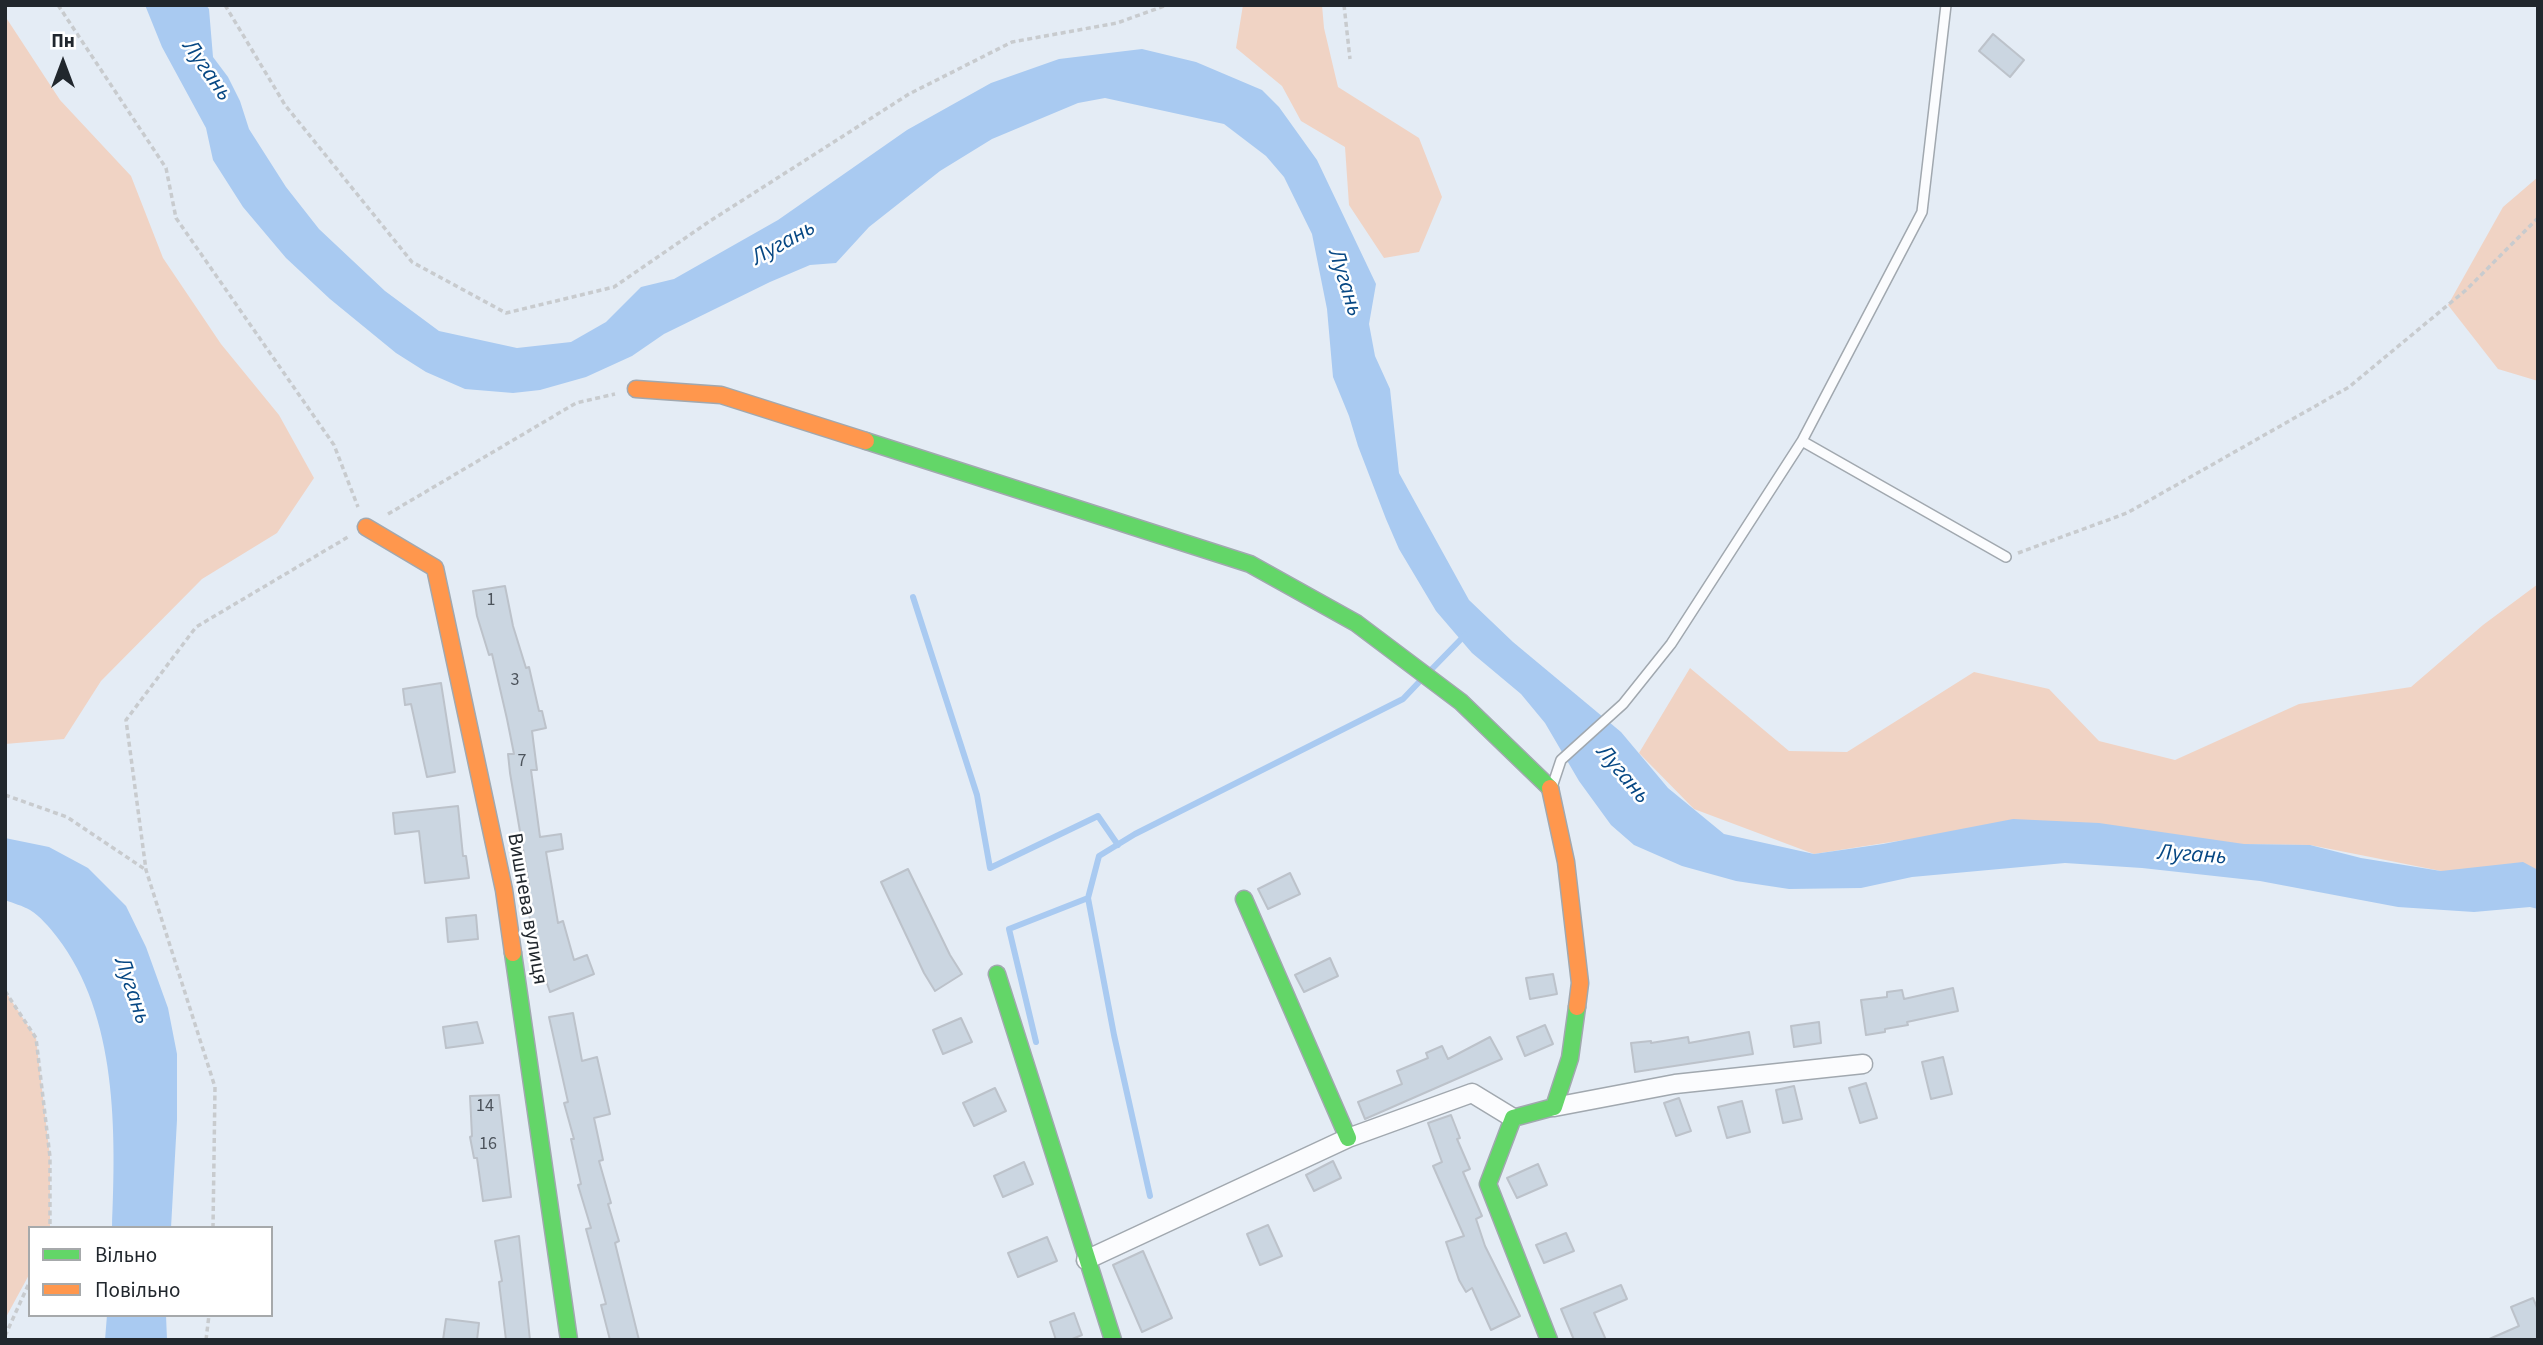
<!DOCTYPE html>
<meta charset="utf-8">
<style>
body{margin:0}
#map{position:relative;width:2543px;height:1345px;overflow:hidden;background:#e4ecf5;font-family:"Source Sans 3",sans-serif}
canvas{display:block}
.frame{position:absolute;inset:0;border:7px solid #21272d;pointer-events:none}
.legend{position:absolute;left:28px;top:1226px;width:245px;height:91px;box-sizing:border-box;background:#fff;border:2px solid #a6a9ab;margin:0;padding:9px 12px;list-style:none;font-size:21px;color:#21272d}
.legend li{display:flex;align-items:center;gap:14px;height:35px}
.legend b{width:35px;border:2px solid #a6a9ab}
.north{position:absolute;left:28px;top:28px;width:70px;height:70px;-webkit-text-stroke:5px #fff;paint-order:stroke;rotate:0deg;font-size:19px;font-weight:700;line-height:28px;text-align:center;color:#21272d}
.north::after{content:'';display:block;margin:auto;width:24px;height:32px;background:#21272d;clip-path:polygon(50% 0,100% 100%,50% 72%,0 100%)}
</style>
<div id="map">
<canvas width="2543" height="1345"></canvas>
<div class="frame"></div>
<ul class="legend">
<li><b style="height:9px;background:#63d668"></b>Вільно</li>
<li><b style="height:9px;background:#ff974d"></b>Повільно</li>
</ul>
<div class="north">Пн</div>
</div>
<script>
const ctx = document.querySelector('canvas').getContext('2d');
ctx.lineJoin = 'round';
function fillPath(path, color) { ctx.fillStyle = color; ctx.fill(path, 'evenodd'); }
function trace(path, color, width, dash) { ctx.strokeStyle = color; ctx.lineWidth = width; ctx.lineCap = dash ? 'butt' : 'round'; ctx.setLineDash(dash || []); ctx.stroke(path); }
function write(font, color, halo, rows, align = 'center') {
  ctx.font = font + ' "Source Sans 3",sans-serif'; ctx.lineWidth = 5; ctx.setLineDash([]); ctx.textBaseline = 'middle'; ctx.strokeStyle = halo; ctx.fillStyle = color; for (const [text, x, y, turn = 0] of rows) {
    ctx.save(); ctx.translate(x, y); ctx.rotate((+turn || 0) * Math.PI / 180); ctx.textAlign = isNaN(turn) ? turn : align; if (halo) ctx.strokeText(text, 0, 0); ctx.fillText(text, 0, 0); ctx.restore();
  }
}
fillPath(new Path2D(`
 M1243,5H1322L1324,28L1338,87L1419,138L1442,197L1419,252L1384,258L1349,205L1345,147L1301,121L1282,86L1236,48Z
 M5,16L60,100L131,176L163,258L221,344L279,415L314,478L277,533L202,579L101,681L64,739L5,744Z
 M2538,177V381L2498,369L2448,305L2503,207Z
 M2538,584V875L2441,871L2310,845L1904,840L1814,854L1694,809L1639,753L1690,668L1789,751L1847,752L1974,672L2049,689L2099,741L2175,760L2299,704L2411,687L2483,625Z
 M5,991L36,1038L50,1157V1228H30V1273L5,1319Z`), '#f0d3c4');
fillPath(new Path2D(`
 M145,5H206L209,9L213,57L228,77L240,101L249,129L286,187L319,229L385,291L439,331L517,348L571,342L606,322L641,287L674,279L778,220L907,130L991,83L1059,59L1142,49L1196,62L1262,90L1279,107L1317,160L1376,284L1369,324L1375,356L1390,389L1399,473L1469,600L1513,642L1621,732L1668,788L1724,834L1814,854L1883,844L2013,819L2099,823L2244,844L2310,845L2361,858L2441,871L2523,862L2538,870V909L2530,907L2474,912L2398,907L2260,881L2142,868L2065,863L1912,877L1861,888L1789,889L1736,881L1682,866L1634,845L1611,825L1579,781L1545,723L1521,694L1472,653L1436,611L1399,549L1386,519L1358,446L1349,416L1333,377L1327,309L1312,234L1284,177L1266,156L1224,124L1105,98L1078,103L992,139L940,171L869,227L836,263L810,265L770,282L664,334L632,356L586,377L540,390L513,393L465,389L426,372L396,353L330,299L286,258L243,207L213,160L206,128L162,47Z
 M5,838L49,847L88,868L126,906L146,947L168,1008L177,1054V1120L171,1228H112C116,1132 118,1016 57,937C50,928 40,916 30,910C23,906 13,903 5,900Z
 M107,1315H166L167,1340H105Z`), '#a9caf1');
trace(new Path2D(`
 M913,597L977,795L990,868L1098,816L1118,845
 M1428,673L1465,635
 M1036,1042L1009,929L1088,898
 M1150,1196L1114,1035L1088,898L1099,856L1135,834L1403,699L1421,680`), '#a9caf1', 6);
const building = new Path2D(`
 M1993,34L2024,60L2010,77L1979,51Z
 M505,586L513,626L526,668L529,667L539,711H542L546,728L532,731L537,770H531L540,837L561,834L563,849L546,852L558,923L563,921L574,960L587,955L594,974L550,992L543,972L545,971L531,924L523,885L529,884L510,773L508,754H514L507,719L492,654L489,655L477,616L473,591Z
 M441,683L455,772L427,777L411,704L405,705L403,689Z
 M458,806L463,856H466L469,878L425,883L419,831L395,834L393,813Z
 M908,869L950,955L962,974L935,991L924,973L881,882Z
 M1290,873L1300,894L1268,909L1258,889Z
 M476,915L478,939L448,942L446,918Z
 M1330,958L1338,976L1304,992L1295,975Z
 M1553,974L1557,994L1530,999L1526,978Z
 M1953,988L1958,1011L1907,1022L1908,1025L1885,1029V1032L1866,1035L1861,1000L1887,997V992L1902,990L1904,999Z
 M573,1013L582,1061L597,1057L610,1114L594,1118L603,1160L599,1161L611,1203L608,1204L619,1241L615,1243L639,1340H610L601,1305L606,1304L586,1229L591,1228L578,1185L581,1184L571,1139H574L564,1103L568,1102L549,1017Z
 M961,1018L972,1042L943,1054L933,1030Z
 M477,1022L483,1043L446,1048L443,1027Z
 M1819,1022L1821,1043L1794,1047L1791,1026Z
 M1545,1025L1553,1044L1525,1056L1517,1037Z
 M1749,1032L1753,1054L1635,1072L1631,1043L1651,1041V1043L1688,1037L1689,1043Z
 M1490,1037L1502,1059L1365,1119L1358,1102L1402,1084L1397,1071L1428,1058L1426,1053L1442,1046L1448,1059Z
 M1943,1057L1952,1094L1931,1099L1922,1062Z
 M1866,1083L1877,1118L1860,1123L1849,1088Z
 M1794,1086L1802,1119L1783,1123L1776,1090Z
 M995,1088L1006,1111L974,1126L963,1103Z
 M499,1095L511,1197L483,1201L477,1158H474L470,1137L472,1136L470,1096Z
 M1679,1098L1691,1131L1676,1136L1664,1103Z
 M1742,1101L1750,1132L1727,1138L1718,1107Z
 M1451,1115L1460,1138L1457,1139L1470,1169L1463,1172L1482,1216L1476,1219L1485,1246L1520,1316L1491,1330L1472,1288L1466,1292L1459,1280L1446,1242L1464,1236L1433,1166L1442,1162L1428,1123Z
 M1333,1161L1341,1178L1314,1191L1306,1175Z
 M1024,1162L1033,1184L1003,1197L994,1176Z
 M1538,1164L1547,1185L1517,1198L1507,1178Z
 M1268,1225L1282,1256L1260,1265L1247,1234Z
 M1566,1233L1574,1251L1544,1263L1536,1245Z
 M519,1236L530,1340H506L499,1282L502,1281L495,1241Z
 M1047,1237L1057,1261L1018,1277L1008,1253Z
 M1143,1251L1172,1318L1142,1332L1113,1265Z
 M1621,1285L1627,1299L1594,1313L1606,1340H1574L1561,1309Z
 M2533,1298L2538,1310V1340H2487L2519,1326L2511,1307Z
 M1074,1313L1082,1335L1070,1340H1056L1050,1322Z
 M446,1319L479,1323L477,1340H443Z`);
fillPath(building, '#cbd6e1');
trace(building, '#bcc2ca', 2);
const lane = new Path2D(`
 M1802,441L1922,212L1946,5
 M1552,787L1561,760L1623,704L1671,644L1802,441L2006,557`);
const street = new Path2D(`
 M1554,1107L1675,1084L1863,1064
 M1086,1260L1348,1138L1472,1093L1513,1118`);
const fast = new Path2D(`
 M866,441L1250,564L1356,623L1461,702L1550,788
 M1244,899L1348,1138
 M513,953L569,1340
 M997,974L1113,1340
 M1549,1340L1488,1184L1513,1118L1554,1107L1570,1058L1577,1007`);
const slow = new Path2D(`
 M636,389L721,395L866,441
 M366,527L435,568L504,890L513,953
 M1550,788L1566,862L1580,983L1577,1007`);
trace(lane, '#a1a8af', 12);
trace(street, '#a1a8af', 21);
trace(fast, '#a1a8af', 19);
trace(slow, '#a1a8af', 19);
trace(new Path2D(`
 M58,5L166,168L176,218L334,445L358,507
 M225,5L285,105L412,262L506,313L614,287L710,221L909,94L1012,42L1117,23L1167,5
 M1344,5L1350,59
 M388,514L576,403L615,394
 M2018,553L2127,513L2349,387L2466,290L2538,218
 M5,795L67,817L146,870
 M5,991L36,1038L50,1157V1228
 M213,1228L215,1087L146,870L126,720L196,627L348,537
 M5,1336L30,1281
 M206,1340L209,1315`), '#c8cbce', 3.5, [5, 3.5]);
trace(lane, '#fbfcfe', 9);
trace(street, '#fbfcfe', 18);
trace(fast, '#63d668', 16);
trace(slow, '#ff974d', 16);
write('18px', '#4d545c', null, [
 ["1",491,601],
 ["3",515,681],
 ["7",522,762],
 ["14",485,1107],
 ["16",488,1145]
]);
write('21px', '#21272d', '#fff', [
 ["Вишнева вулиця",526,909,80]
]);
write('italic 23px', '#074884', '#fff', [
 ["Лугань",206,71,55],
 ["Лугань",784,244,-29],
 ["Лугань",1344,283,73],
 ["Лугань",1622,775,50],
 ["Лугань",2192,856,4],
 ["Лугань",131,991,71]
]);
</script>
